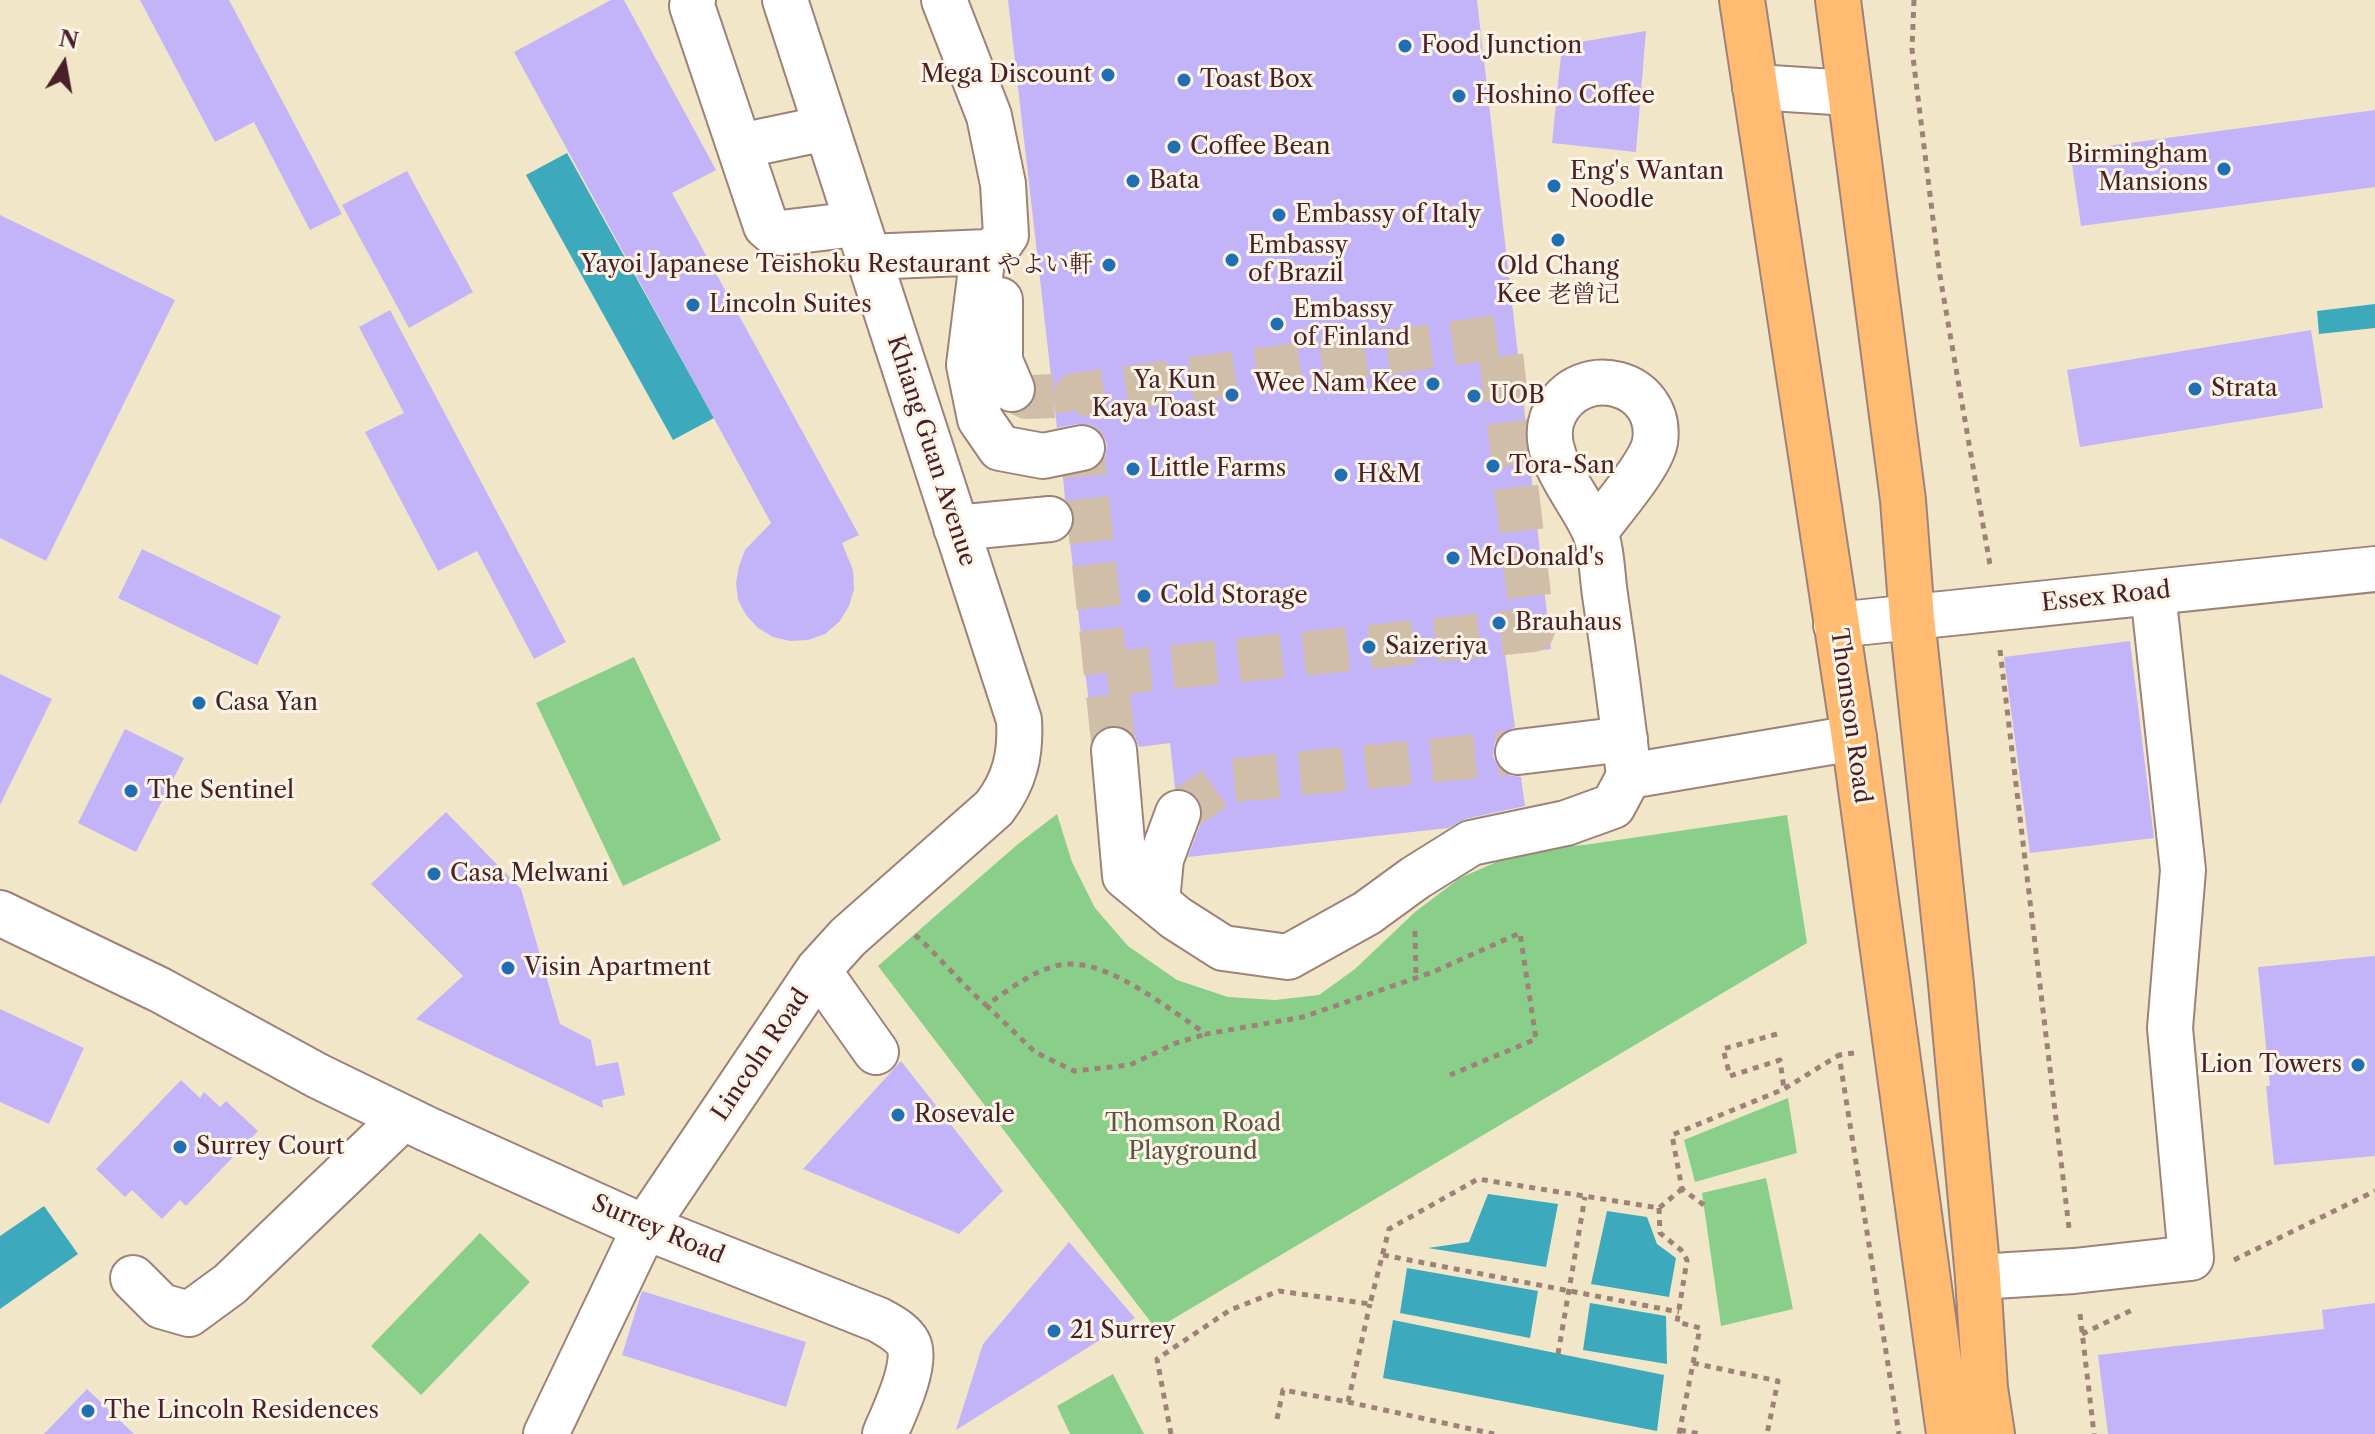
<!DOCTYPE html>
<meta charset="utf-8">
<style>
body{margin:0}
#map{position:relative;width:2375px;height:1434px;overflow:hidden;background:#f2e6c9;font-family:"Libre Caslon Text",serif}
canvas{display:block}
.north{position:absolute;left:24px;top:24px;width:80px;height:80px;-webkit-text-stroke:6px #fcf5e5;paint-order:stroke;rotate:11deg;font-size:22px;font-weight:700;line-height:32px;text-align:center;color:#4a1f2b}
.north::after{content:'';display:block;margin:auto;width:28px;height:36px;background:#4a1f2b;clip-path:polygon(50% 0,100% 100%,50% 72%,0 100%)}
</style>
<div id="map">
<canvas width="2375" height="1434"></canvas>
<div class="north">N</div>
</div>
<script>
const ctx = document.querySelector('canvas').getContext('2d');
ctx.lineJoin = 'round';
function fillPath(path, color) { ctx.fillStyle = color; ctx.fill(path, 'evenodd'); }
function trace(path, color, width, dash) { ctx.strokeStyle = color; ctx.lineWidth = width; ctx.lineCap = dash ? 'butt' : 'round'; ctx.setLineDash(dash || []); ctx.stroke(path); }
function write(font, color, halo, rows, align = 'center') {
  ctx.font = font + ' "Libre Caslon Text","Noto Serif SC","Noto Serif JP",serif'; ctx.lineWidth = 6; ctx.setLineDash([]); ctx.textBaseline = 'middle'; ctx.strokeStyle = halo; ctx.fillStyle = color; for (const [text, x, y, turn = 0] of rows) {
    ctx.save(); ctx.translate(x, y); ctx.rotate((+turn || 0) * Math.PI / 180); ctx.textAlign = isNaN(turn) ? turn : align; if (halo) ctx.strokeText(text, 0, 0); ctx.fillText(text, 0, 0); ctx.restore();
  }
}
fillPath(new Path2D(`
 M634,657L721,840L623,886L536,703Z
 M1057,814L1072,862L1095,908L1128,946L1177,980L1228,997L1275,1000L1319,995L1355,969L1415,912L1460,878L1526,849L1584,845L1787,815L1807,943L1156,1329L878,966L1018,844Z
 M1788,1098L1797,1153L1695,1182L1684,1140Z
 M1766,1178L1793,1309L1721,1326L1702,1193Z
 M480,1233L530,1282L421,1395L371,1346Z
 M1113,1374L1144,1434H1070L1057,1406Z`), '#89cf89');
fillPath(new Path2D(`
 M567,153L714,418L673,440L526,175Z
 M2375,304V328L2319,334L2317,311Z
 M1488,1194L1558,1204L1546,1267L1428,1248L1469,1242Z
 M44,1206L78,1254L0,1309V1236Z
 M1607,1211L1647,1217L1657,1244L1676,1258L1669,1297L1591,1284Z
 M1407,1268L1538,1291L1530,1338L1400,1313Z
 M1590,1303L1666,1316L1667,1364L1583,1350Z
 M1393,1320L1664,1375L1657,1431L1383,1378Z`), '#3ca9bc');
fillPath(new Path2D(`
 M140,0H229L342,214L310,230L254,122L215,142Z
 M611,0H624L716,170L672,193L859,535L842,543L853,570L854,589L849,606L839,622L825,634L808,640L790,641L773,637L758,628L746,615L738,600L736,583L739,566L745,550L771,523L514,52Z
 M1008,0H1477L1526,424V445L1530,464L1551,649L1505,654L1515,727L1504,732L1495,742L1493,756L1499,768L1508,775L1521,777L1525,806L1465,819L1448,828L1188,857L1201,822L1203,810L1197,796L1187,790L1175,788L1170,743L1139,747L1134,735L1125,728L1113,725L1100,729L1093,738L1069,534L1073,529L1075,516L1071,505L1065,500L1063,477L1087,472L1098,467L1105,457L1107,444L1101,432L1091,425L1077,424L1057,428Z
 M1646,31L1636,152L1552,143L1562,45Z
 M2375,110V187L2081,226L2070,151Z
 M407,171L473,292L409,328L342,205Z
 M0,215L175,300L46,561L0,538Z
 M390,310L566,642L534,659L477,551L438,571L365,432L404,413L359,327Z
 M2311,330L2323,408L2080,447L2067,370Z
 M142,549L281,616L257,665L118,598Z
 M2130,641L2154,838L2030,853L2004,657Z
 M0,674L52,699L0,805Z
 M125,729L184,758L136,852L78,823Z
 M446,812L521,889L560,1024L591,1040L596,1066L618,1062L625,1095L602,1100L603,1108L416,1019L463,976L371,884Z
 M2375,956V1156L2274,1165L2266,1086H2270L2258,967Z
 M0,1009L84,1048L49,1124L0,1102Z
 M901,1061L1003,1191L959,1234L803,1169Z
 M181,1080L200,1098L204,1092L220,1107L226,1101L258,1131L186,1206L180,1200L162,1219L132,1190L125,1197L96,1169Z
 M1069,1242L1135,1318L956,1430L983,1344Z
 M642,1291L806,1342L786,1407L622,1355Z
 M2375,1303V1434H2108L2098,1355L2324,1329L2322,1310Z
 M87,1389L134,1434H44Z`), '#c3b4fa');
trace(new Path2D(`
 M1012,389L1027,397L1076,395
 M1107,674L1533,630L1499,337L1076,395L1114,750
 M1178,813L1226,781L1518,752`), '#d0bea9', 44, [44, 22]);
const minor = new Path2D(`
 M693,0L692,6L766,226L773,232L781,233L856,224
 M1755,87L1850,93
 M740,146L826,128
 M983,253L969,365L980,419L1000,448L1043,456L1082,448
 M867,257L988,252L999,245L1006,235L1003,184L989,116L944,0
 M1000,300V361L1012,389
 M956,528L1050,519
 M1836,625L2375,569
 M1114,750L1125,876L1176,918L1223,948L1288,957L1367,913L1415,878L1471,843L1566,823L1613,806L1629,776C1622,716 1614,655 1605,595C1602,575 1602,548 1594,530C1579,495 1536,453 1554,414C1580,359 1664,381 1655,442C1651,465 1610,511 1595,532
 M1518,752L1625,739
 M1629,776L1854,738
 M1157,902L1161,859L1178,813
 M0,913L160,990L318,1076L427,1129L635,1223L879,1320C889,1326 902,1332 908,1343C919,1362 893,1415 885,1434
 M818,970L876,1052
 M1978,1277L2074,1271L2191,1258L2170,1028L2183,870L2153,592
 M133,1278L161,1306L189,1314L230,1284L403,1118
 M546,1434L645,1227L818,970L848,937L994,808C1015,781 1021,754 1019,720L785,0`);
const major = new Path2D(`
 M1742,0L1854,738L1949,1434
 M1838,0L1903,500L1912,618L1951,984L1978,1277L1985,1388L1992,1434`);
trace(minor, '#9e827a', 48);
trace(major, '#9e827a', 48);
trace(new Path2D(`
 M1914,0L1912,49L1940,276L1990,565
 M2000,650L2069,1228
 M1415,931L1416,978
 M915,935C940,957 960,983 986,1005C1011,989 1039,965 1069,964C1111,962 1172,1011 1206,1034L1303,1017L1433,972L1520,933L1536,1039L1450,1075
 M986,1005L1035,1052L1074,1071L1130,1065L1176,1043L1206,1034
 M1777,1034L1723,1049L1730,1076L1780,1060L1784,1089
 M1854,1053L1839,1055L1899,1434
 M1704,1205L1682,1189L1672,1135L1784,1089L1839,1055
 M1659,1208L1660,1233L1681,1250L1687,1260L1677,1322L1700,1328L1679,1434
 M1383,1255L1679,1312
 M2234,1260L2375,1191
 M2080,1314L2094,1434
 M2082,1334L2132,1310
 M1558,1354L1585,1197
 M1693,1363L1778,1381L1767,1434
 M1348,1402L1494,1434
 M1277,1419L1283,1390L1348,1402L1370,1304
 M1680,1430L1700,1434
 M1171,1434L1157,1359L1230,1310L1279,1291L1370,1304L1389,1229L1478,1179L1659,1208L1682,1189`), '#9e827a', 5, [6, 6]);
trace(minor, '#fff', 44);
trace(major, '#ffbb71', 44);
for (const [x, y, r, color] of [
 [1405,46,8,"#1f6fb2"],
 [1108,75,8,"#1f6fb2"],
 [1184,80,8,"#1f6fb2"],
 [1459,96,8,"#1f6fb2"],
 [1174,147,8,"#1f6fb2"],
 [2224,169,8,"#1f6fb2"],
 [1133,181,8,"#1f6fb2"],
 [1554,186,8,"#1f6fb2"],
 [1279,215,8,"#1f6fb2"],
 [1558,240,8,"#1f6fb2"],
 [1232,260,8,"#1f6fb2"],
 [1109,265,8,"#1f6fb2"],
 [693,305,8,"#1f6fb2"],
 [1277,324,8,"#1f6fb2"],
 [1433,384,8,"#1f6fb2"],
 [2195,389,8,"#1f6fb2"],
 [1232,395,8,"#1f6fb2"],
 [1474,396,8,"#1f6fb2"],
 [1493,466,8,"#1f6fb2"],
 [1133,469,8,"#1f6fb2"],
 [1341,475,8,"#1f6fb2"],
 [1453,558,8,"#1f6fb2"],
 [1144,596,8,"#1f6fb2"],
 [1499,623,8,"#1f6fb2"],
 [1369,647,8,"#1f6fb2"],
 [199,703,8,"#1f6fb2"],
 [131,791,8,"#1f6fb2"],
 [434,874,8,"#1f6fb2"],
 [508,968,8,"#1f6fb2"],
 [2358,1065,8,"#1f6fb2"],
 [898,1115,8,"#1f6fb2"],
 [180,1147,8,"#1f6fb2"],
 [1054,1331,8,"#1f6fb2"],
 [88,1411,8,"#1f6fb2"]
]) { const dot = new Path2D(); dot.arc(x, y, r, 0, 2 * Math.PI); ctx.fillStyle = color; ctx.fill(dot); trace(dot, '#fcf5e5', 3); }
write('24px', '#4a1f2b', '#fcf5e5', [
 ["Food Junction",1421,46],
 ["Mega Discount",1092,75,"right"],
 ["Toast Box",1200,80],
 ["Hoshino Coffee",1475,96],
 ["Coffee Bean",1190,147],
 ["Birmingham",2208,155,"right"],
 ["Mansions",2208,183,"right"],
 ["Eng's Wantan",1570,172],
 ["Noodle",1570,200],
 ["Bata",1149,181],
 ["Embassy of Italy",1295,215],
 ["Embassy",1248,246],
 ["of Brazil",1248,274],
 ["Yayoi Japanese Teishoku Restaurant やよい軒",1093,265,"right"],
 ["Old Chang",1558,267,"center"],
 ["Kee 老曾记",1558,295,"center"],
 ["Lincoln Suites",709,305],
 ["Embassy",1293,310],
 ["of Finland",1293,338],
 ["Ya Kun",1216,381,"right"],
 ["Kaya Toast",1216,409,"right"],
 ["Wee Nam Kee",1417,384,"right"],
 ["Strata",2211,389],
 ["UOB",1490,396],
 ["Tora-San",1509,466],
 ["Little Farms",1149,469],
 ["H&M",1357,475],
 ["McDonald's",1469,558],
 ["Cold Storage",1160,596],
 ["Brauhaus",1515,623],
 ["Saizeriya",1385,647],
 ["Casa Yan",215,703],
 ["The Sentinel",147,791],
 ["Casa Melwani",450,874],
 ["Visin Apartment",524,968],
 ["Lion Towers",2342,1065,"right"],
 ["Rosevale",914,1115],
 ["Surrey Court",196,1147],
 ["21 Surrey",1070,1331],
 ["The Lincoln Residences",104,1411]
], 'left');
write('24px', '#4a1f2b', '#fcf5e5', [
 ["Khiang Guan Avenue",931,451,72],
 ["Essex Road",2106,597,-6],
 ["Thomson Road",1850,716,82],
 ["Lincoln Road",761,1055,-56],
 ["Surrey Road",658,1230,23]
]);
write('24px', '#5d5447', '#fcf5e5', [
 ["Thomson Road",1193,1124],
 ["Playground",1193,1152]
]);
</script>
